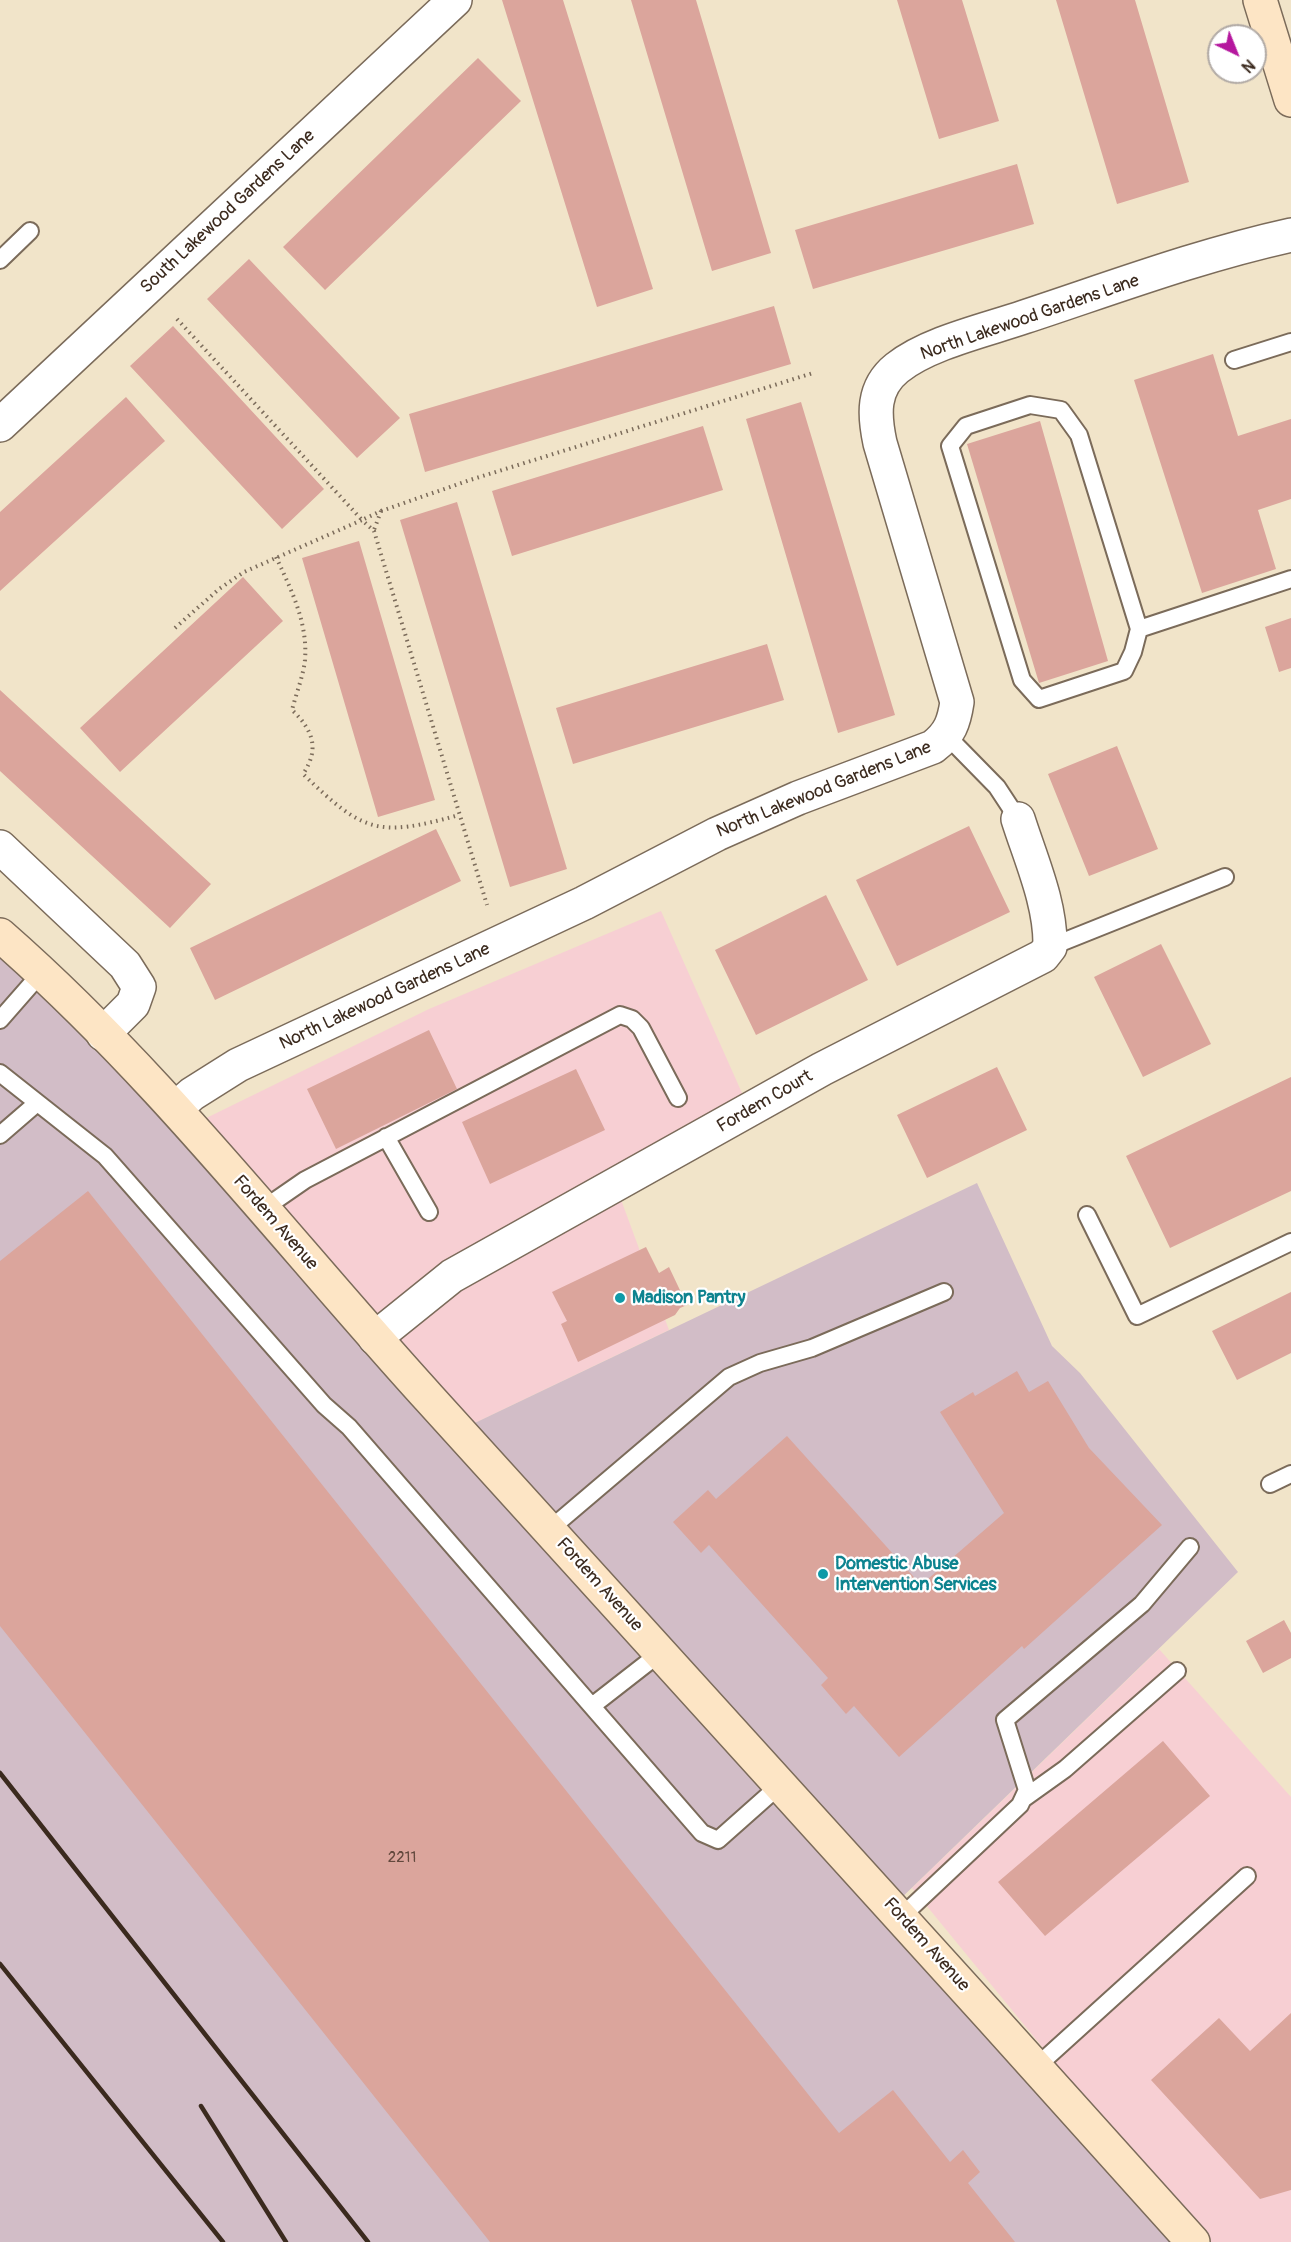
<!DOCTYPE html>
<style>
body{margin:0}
#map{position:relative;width:1291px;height:2242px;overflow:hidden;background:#f1e4c9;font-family:Pangolin,sans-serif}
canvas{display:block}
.north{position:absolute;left:1207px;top:24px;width:60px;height:60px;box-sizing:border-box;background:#fff;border:2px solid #b1aaa5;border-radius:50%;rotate:137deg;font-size:16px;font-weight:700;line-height:24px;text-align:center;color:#3b2a1e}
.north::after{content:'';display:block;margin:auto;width:21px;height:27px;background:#b5179e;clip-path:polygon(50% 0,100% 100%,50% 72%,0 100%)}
</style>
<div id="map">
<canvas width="1291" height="2242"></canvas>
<div class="north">N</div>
</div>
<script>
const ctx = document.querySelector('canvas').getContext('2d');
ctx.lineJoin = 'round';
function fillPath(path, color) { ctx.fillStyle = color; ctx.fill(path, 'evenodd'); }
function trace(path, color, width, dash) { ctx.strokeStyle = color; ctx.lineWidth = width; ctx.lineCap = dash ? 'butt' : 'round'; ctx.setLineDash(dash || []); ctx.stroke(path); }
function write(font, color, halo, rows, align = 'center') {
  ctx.font = font + ' Pangolin,sans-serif'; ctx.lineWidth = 4.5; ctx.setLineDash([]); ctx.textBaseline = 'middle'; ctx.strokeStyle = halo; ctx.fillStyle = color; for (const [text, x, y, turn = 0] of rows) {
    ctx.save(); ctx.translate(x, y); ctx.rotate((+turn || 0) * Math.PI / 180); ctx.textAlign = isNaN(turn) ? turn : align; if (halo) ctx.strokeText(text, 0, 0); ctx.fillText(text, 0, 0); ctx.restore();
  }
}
fillPath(new Path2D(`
 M661,911L750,1111L616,1186L669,1330L458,1431L192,1125L429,1009Z
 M1159,1649L1291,1797V2242H1202L912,1888Z`), '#f7cfd3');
fillPath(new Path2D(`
 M0,935L458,1431L977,1183L1052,1346L1080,1373L1238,1572L892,1907L1193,2242H0Z`), '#d2bdc7');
fillPath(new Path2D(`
 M502,0H563L653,289L597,307Z
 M631,0H696L771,253L712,271Z
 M897,0H962L999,121L939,139Z
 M1056,0H1135L1189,182L1117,204Z
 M478,58L521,101L325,290L283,247Z
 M1017,164L1034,224L813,289L795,230Z
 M249,259L400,418L357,458L207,299Z
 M774,306L791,364L425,472L409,414Z
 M173,326L324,489L282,529L130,366Z
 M1213,354L1238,436L1291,419V499L1258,510L1276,569L1202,593L1134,380Z
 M126,397L165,441L0,591V512Z
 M801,402L895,715L838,733L746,419Z
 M1040,421L1108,661L1039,683L967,444Z
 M703,426L723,490L512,556L492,491Z
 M457,502L567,869L510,887L400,520Z
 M359,541L435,800L378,817L302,558Z
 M243,577L283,621L120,772L80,728Z
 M1291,618V668L1279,672L1265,627Z
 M767,644L784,700L573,764L556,708Z
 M0,690L211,884L170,928L0,771Z
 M1117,746L1158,849L1089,876L1048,774Z
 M969,826L1010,912L897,966L856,880Z
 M436,829L461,881L215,1000L190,948Z
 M826,895L868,980L756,1035L715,950Z
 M1161,944L1211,1044L1143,1077L1094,977Z
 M429,1030L457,1089L336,1149L307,1089Z
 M997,1067L1027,1130L927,1178L897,1115Z
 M576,1069L605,1130L490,1184L462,1122Z
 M1291,1077V1191L1170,1248L1126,1156Z
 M88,1191L839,2133L893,2090L950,2162L963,2150L980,2172L968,2183L1015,2242H490L0,1626V1261Z
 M646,1247L659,1273L669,1267L687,1305L680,1308L675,1315L578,1362L561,1324L567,1321L552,1292Z
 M1291,1292V1353L1237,1380L1212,1331Z
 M1017,1371L1029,1392L1048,1381L1089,1448L1162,1525L1024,1649L1022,1646L899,1757L854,1706L846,1714L821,1685L828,1678L709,1545L701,1553L673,1522L708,1490L716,1499L787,1436L921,1585L1004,1513L940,1412L973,1392L975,1396Z
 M1284,1620L1291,1633V1658L1263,1673L1246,1641Z
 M1163,1741L1210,1796L1045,1936L998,1882Z
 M1291,2013V2190L1260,2199L1151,2080L1219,2018L1250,2051Z`), '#dba59c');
const lane = new Path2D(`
 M0,260L30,231
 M1234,360L1291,342
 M1030,405L1061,410L1079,435L1139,629L1133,652L1124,671L1039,699L1022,680L950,446L966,426Z
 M1139,629L1291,579
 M947,736L997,787L1018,819
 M1050,947L1225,877
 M0,1020L42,972
 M0,1073L105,1156L120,1173L324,1405L349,1427L702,1833L718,1840L780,1785
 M0,1135L37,1103
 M386,1137L429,1212
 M263,1209L305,1180L620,1015L632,1019L641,1028L678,1098
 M1087,1215L1137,1316L1291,1242
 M1270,1484L1291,1474
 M549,1530L729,1377L760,1363L812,1348L944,1292
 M592,1706L660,1653
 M1023,1799L1065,1769L1177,1671
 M901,1917L1020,1805L1027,1790L1005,1720L1142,1604L1190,1547
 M1036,2067L1247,1876`);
const street = new Path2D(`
 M0,425L455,0
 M0,847L125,965L139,987L133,1004L103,1034
 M176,1108L192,1094L238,1065L584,903L717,834L798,798L933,747C950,734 954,722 957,702L880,443C874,415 872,388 897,368C928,343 986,330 1024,317C1112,288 1200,255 1291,235
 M375,1338L452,1276L822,1069L1043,956L1050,947C1051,904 1031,860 1018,819`);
const secondary = new Path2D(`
 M1260,0L1291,100
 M0,935C159,1074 287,1242 429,1398C683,1679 940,1959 1193,2242`);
trace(lane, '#7b6b5a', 20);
trace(street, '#7b6b5a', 36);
trace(secondary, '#7b6b5a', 36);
trace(new Path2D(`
 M177,319L362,520L381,511L374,530
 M381,511L470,480L813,373
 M276,557C291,589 308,623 305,660C303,677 296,694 292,710C313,730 320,749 303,774C363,832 377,838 459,815
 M175,628L219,589L244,572L362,520L374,531L487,905`), '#7b6b5a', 4, [1.5, 4.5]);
trace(lane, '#fff', 16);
trace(street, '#fff', 33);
trace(secondary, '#fde5c5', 33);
trace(new Path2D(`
 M0,1773L368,2242
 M0,1964L223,2242
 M201,2106L286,2242`), '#3b2a1e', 4.5);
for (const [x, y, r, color] of [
 [620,1298,6,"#0f9aa8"],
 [823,1574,6,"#0f9aa8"]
]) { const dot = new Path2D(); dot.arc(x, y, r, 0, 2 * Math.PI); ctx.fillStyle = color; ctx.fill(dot); trace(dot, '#fff', 2); }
write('15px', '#63493e', null, [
 ["2211",402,1858]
]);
write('18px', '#3b2a1e', '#fff', [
 ["South Lakewood Gardens Lane",228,212,-43],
 ["North Lakewood Gardens Lane",1030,318,-19],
 ["North Lakewood Gardens Lane",824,790,-22],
 ["North Lakewood Gardens Lane",385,997,-25],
 ["Fordem Court",765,1102,-30],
 ["Fordem Avenue",275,1223,49],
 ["Fordem Avenue",599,1585,48],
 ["Fordem Avenue",926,1945,48]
]);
write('bold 18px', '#0d838f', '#fff', [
 ["Madison Pantry",632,1298],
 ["Domestic Abuse",835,1564],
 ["Intervention Services",835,1585]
], 'left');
</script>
